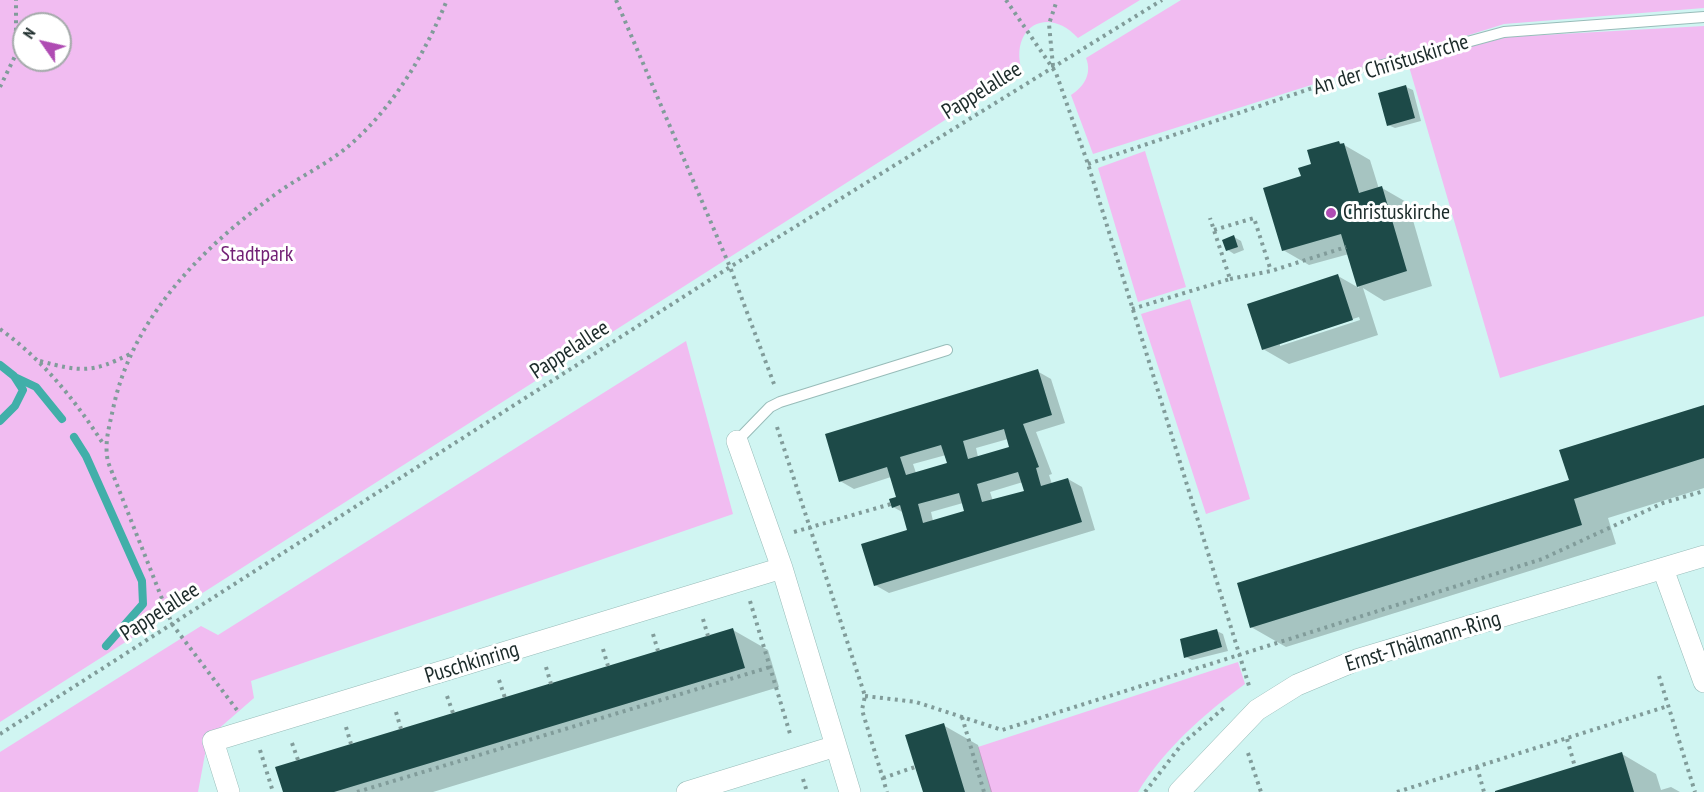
<!DOCTYPE html>
<meta charset="utf-8">
<style>
body{margin:0}
#map{position:relative;width:1704px;height:792px;overflow:hidden;background:#d0f5f2;font-family:"PT Sans Narrow",sans-serif}
canvas{display:block}
.north{position:absolute;left:12px;top:12px;width:60px;height:60px;box-sizing:border-box;background:#fff;border:2px solid #a4aaaa;border-radius:50%;rotate:304deg;font-size:16px;font-weight:700;line-height:24px;text-align:center;color:#1c2b2a}
.north::after{content:'';display:block;margin:auto;width:21px;height:27px;background:#af4cb3;clip-path:polygon(50% 0,100% 100%,50% 72%,0 100%)}
</style>
<div id="map">
<canvas width="1704" height="792"></canvas>
<div class="north">N</div>
</div>
<script>
const ctx = document.querySelector('canvas').getContext('2d');
ctx.lineJoin = 'round';
function fillPath(path, color) { ctx.fillStyle = color; ctx.fill(path, 'evenodd'); }
function trace(path, color, width, dash) { ctx.strokeStyle = color; ctx.lineWidth = width; ctx.lineCap = dash ? 'butt' : 'round'; ctx.setLineDash(dash || []); ctx.stroke(path); }
function write(font, color, halo, rows, align = 'center') {
  ctx.font = font + ' "PT Sans Narrow",sans-serif'; ctx.lineWidth = 6; ctx.setLineDash([]); ctx.textBaseline = 'middle'; ctx.strokeStyle = halo; ctx.fillStyle = color; for (const [text, x, y, turn = 0] of rows) {
    ctx.save(); ctx.translate(x, y); ctx.rotate((+turn || 0) * Math.PI / 180); ctx.textAlign = isNaN(turn) ? turn : align; if (halo) ctx.strokeText(text, 0, 0); ctx.fillText(text, 0, 0); ctx.restore();
  }
}
fillPath(new Path2D(`
 M0,0H1140L1078,38C1047,4 1009,28 1022,71L0,722ZM24,24H60V60H24Z
 M1181,0H1704V8L1504,24L1093,154L1071,95C1085,86 1092,73 1086,58Z
 M1704,26V316L1500,378L1408,63L1507,37Z
 M1145,151L1186,287L1138,302L1098,168Z
 M1190,299L1250,499L1206,514L1141,314Z
 M686,341L733,514L251,681L254,698L208,738L198,792H0V752L201,626L218,635Z
 M1238,662L1245,684C1204,714 1165,748 1138,792H991L978,747Z`), '#f1bcf1');
fillPath(new Path2D(`
 M1406,87L1413,90L1421,121L1395,128L1388,125Z
 M1339,142L1370,160L1379,189L1382,188L1408,203L1432,286L1384,301L1363,288L1378,335L1289,364L1263,349L1338,276L1359,288L1349,254L1309,265L1283,250L1302,177ZM1359,317L1360,320L1280,346V343Z
 M1234,237L1241,241L1244,250L1234,254L1228,250Z
 M1037,371L1051,379L1065,423L1036,432L1052,474L1049,475L1052,484L1068,479L1082,487L1095,530L889,593L875,585L909,531L904,513L893,507L898,498L891,477L854,489L840,481ZM1008,439L1010,448L978,457L976,448ZM946,455L949,464L916,473L913,464ZM1023,482L1025,492L993,501L990,492ZM963,503L966,512L933,521L931,512Z
 M1704,406V488L1608,518L1616,544L1286,647L1251,627L1571,481Z
 M733,630L768,650L779,687L433,792H284Z
 M1217,631L1223,634L1228,651L1192,660L1186,657Z
 M943,725L978,745L992,792H924Z
 M1622,754L1656,774L1661,790L1671,787L1680,792H1499Z`), '#0003');
trace(new Path2D(`
 M0,365L14,376L23,390L15,406L0,421
 M17,378L36,387L62,419
 M74,437L86,456L142,581L143,604L106,646`), '#41afa9', 8);
fillPath(new Path2D(`
 M1406,85L1415,118L1387,126L1378,93Z
 M1339,141L1340,144L1344,143L1359,193L1382,186L1407,271L1357,287L1341,234L1282,251L1263,188L1301,176L1298,168L1311,164L1307,150Z
 M1234,235L1238,247L1226,251L1222,240Z
 M1338,274L1353,320L1262,350L1247,304Z
 M1038,369L1052,415L1023,424L1039,467L1036,468L1041,486L1068,478L1082,522L874,586L861,544L907,530L900,505L892,508L889,499L896,497L887,467L839,482L825,434ZM1004,429L1009,447L968,459L963,441ZM941,445L947,463L906,475L900,457ZM1018,472L1024,491L982,502L977,484ZM959,493L964,511L923,523L918,504Z
 M1704,405V458L1574,499L1582,525L1250,628L1237,583L1569,480L1559,450Z
 M733,628L745,668L334,792H283L275,767Z
 M1217,629L1222,647L1184,658L1180,639Z
 M944,723L965,792H923L915,767L905,735Z
 M1622,752L1634,792H1495V791Z`), '#1d4a48');
const service = new Path2D(`
 M1368,69L1504,32L1704,17
 M737,441L770,407L780,402L947,350`);
const minor = new Path2D(`
 M737,441L782,568L850,792
 M1663,569L1704,682
 M229,792L213,741L782,568
 M687,792L836,746
 M1179,792L1257,710L1297,685L1359,659L1704,556`);
trace(service, '#98bcb9', 12);
trace(minor, '#98bcb9', 22);
trace(new Path2D(`
 M616,0L730,267L774,384
 M1006,0L1056,73L1088,164L1250,689
 M1053,66L1049,24L1057,0
 M0,87L16,54V0
 M1088,164L1351,75
 M1214,230L1254,218L1271,271
 M1230,279L1271,271L1346,247
 M1132,309L1230,279L1210,218
 M0,329C44,361 75,400 104,445
 M40,361C81,372 92,373 130,354
 M777,427L865,696L862,710L887,792
 M794,532L891,504
 M750,601L791,737
 M703,619L708,636
 M653,634L658,651
 M603,649L608,666
 M546,667L551,684
 M1659,676L1695,792
 M499,680L505,698
 M447,696L453,713
 M865,696L916,702L1002,730L1542,559L1663,503L1704,491
 M237,710L172,624L108,462C104,443 109,428 113,409C132,318 201,249 273,196C298,177 329,164 352,143C395,105 425,53 447,0
 M396,712L401,729
 M962,717L984,792
 M346,727L351,744
 M0,734L730,267L1162,0
 M1567,739L1575,767
 M292,743L298,760
 M260,750L273,792
 M1248,753L1261,792
 M1477,767L1484,792
 M883,778L915,767
 M803,779L807,792
 M357,792L770,667
 M1145,792L1182,744L1225,707
 M1397,792L1668,706`), '#819c9a', 4, [3, 4.5]);
trace(service, '#fff', 10);
trace(minor, '#fff', 21);
for (const [x, y, r, color] of [
 [1331,213,6,"#af4cb3"]
]) { const dot = new Path2D(); dot.arc(x, y, r, 0, 2 * Math.PI); ctx.fillStyle = color; ctx.fill(dot); trace(dot, '#fff', 2); }
write('22px', '#1c2b2a', '#fff', [
 ["An der Christuskirche",1391,65,-17],
 ["Pappelallee",982,91,-32],
 ["Pappelallee",570,350,-33],
 ["Pappelallee",160,612,-33],
 ["Ernst-Thälmann-Ring",1423,642,-17],
 ["Puschkinring",472,663,-17]
]);
write('22px', '#1c2b2a', '#fff', [
 ["Christuskirche",1343,213]
], 'left');
write('22px', '#711f74', '#fff', [
 ["Stadtpark",257,255]
]);
</script>
